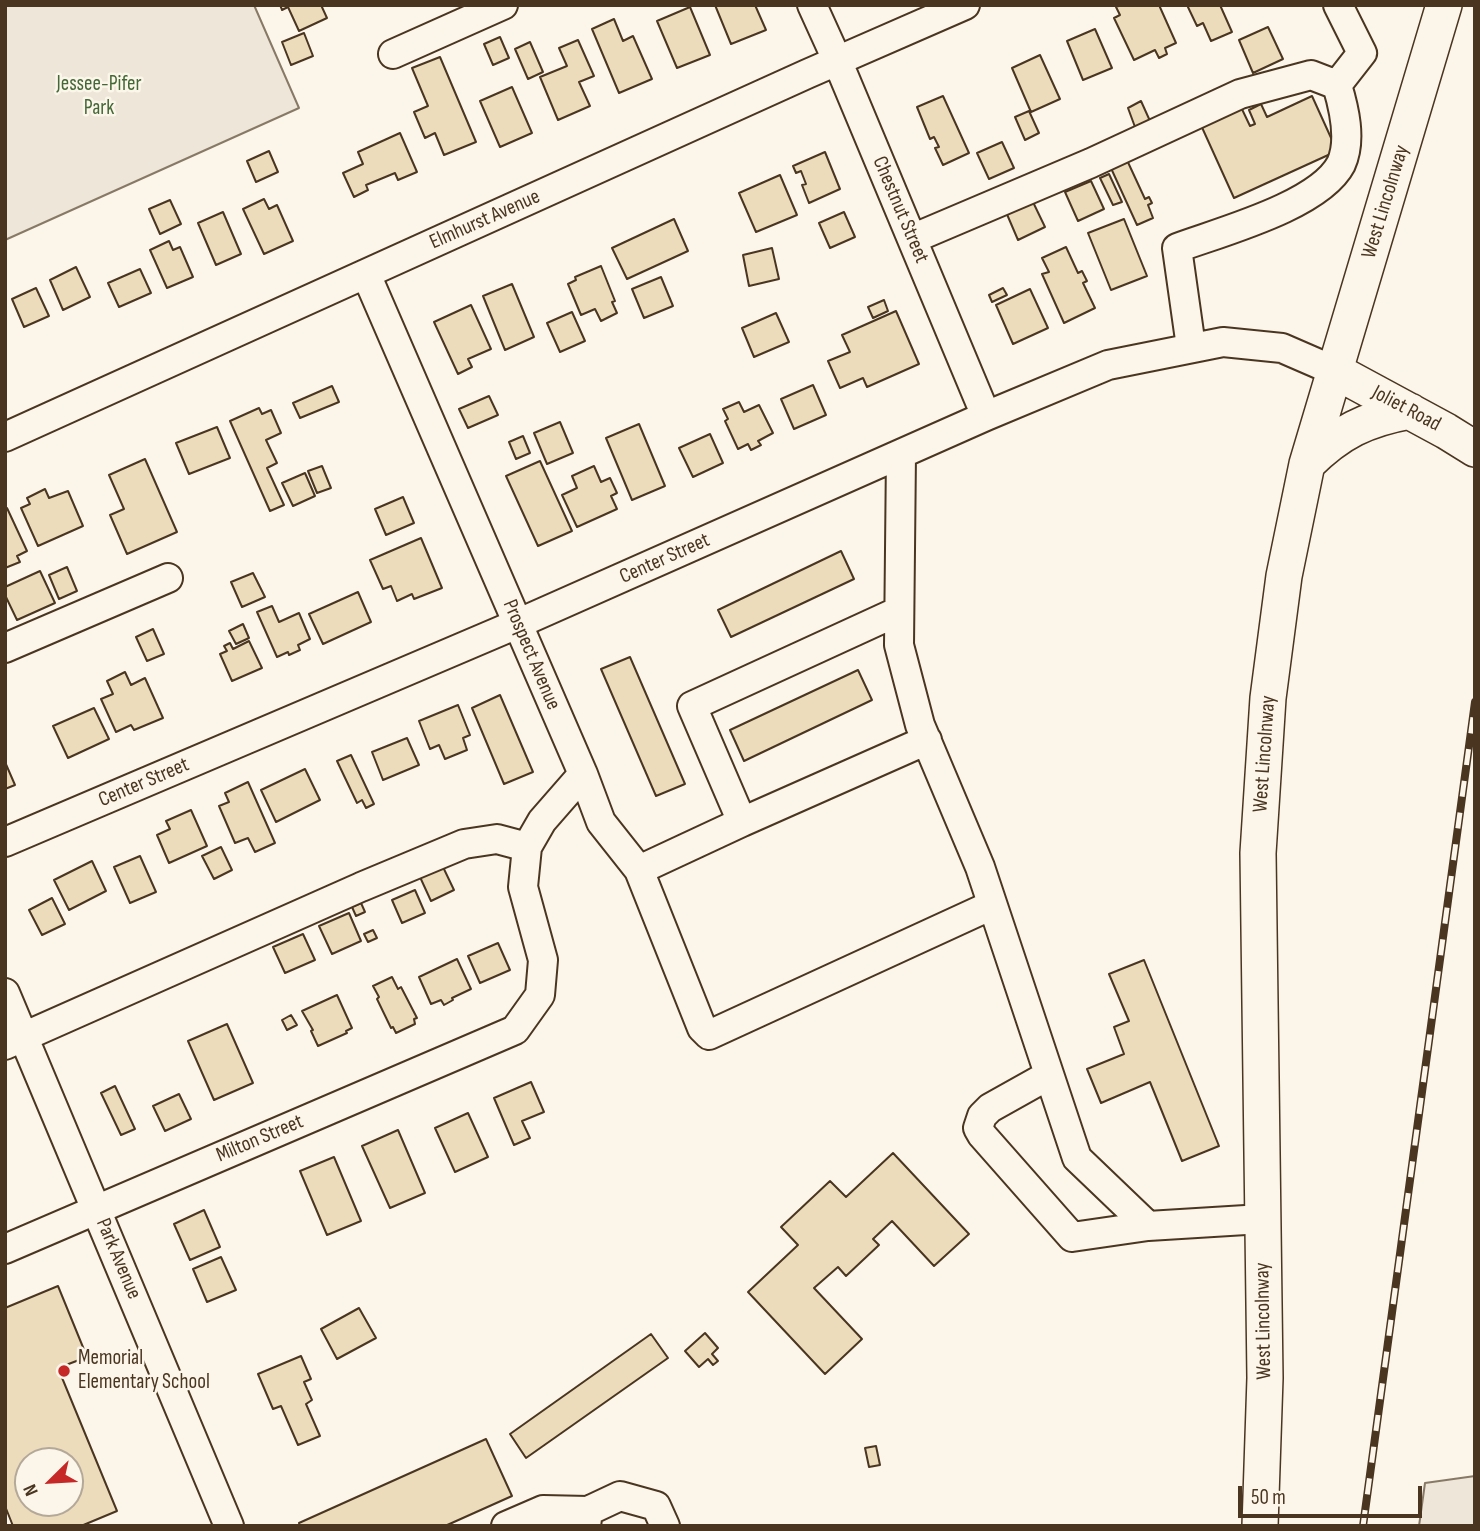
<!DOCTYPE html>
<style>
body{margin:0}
#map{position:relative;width:1480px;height:1531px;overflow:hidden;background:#fbf6e9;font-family:"Sofia Sans Condensed",sans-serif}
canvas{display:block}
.frame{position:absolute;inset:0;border:7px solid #4a3520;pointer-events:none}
.north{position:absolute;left:14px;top:1447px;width:70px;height:70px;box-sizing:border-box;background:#fbf6e9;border:2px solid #b4a999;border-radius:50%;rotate:246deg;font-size:19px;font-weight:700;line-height:28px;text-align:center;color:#4a3520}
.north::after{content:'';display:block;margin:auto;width:24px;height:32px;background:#c62828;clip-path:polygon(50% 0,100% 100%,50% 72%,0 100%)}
.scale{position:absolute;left:1238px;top:1486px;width:184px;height:32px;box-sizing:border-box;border:4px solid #4a3520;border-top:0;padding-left:9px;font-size:21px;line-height:24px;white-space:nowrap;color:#4a3520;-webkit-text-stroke:5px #fbf6e9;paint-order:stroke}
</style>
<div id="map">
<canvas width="1480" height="1531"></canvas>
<div class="frame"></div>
<div class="north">N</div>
<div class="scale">50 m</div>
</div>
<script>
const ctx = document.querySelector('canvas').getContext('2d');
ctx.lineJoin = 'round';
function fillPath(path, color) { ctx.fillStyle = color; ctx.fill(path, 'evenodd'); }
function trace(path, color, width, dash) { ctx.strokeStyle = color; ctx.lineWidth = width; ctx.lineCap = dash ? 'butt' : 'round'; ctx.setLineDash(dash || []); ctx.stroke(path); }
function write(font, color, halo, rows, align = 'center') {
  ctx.font = font + ' "Sofia Sans Condensed",sans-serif'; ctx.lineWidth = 5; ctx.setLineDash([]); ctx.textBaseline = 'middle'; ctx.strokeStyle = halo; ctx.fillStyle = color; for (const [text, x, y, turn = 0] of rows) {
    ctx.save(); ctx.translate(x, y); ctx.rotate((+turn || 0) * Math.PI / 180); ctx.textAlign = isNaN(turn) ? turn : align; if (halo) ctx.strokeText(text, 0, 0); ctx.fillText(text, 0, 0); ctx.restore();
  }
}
const green = new Path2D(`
 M5,5H254L299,108L5,240Z
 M1475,1476V1526H1419L1425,1483Z`);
fillPath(green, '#ede6d9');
trace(green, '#887966', 2);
const building = new Path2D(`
 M280,5H321L327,18L299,31L288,7L282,10Z
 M715,5H755L766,30L731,44Z
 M1121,5H1159L1176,43L1165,48L1167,54L1159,58L1155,50L1134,60L1114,18L1120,15L1116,7Z
 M1187,5H1220L1232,32L1211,41L1203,23L1197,26Z
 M690,7L710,55L677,68L657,21Z
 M614,19L623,41L633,36L652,79L619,93L592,29Z
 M1268,27L1283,59L1253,73L1239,40Z
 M1095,29L1112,68L1083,80L1067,41Z
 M304,33L313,56L291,65L282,42Z
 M500,37L509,58L493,65L484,44Z
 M578,40L594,76L579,82L590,106L558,120L540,77L567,66L559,48Z
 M530,42L543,72L528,79L515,49Z
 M1040,55L1060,99L1031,112L1012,68Z
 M440,57L476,142L444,155L435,133L425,138L414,112L428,106L412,68Z
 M512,87L532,133L500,147L480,101Z
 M943,96L969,153L943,165L935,148L939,147L934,137L930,139L917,107Z
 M1312,96L1337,151L1234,198L1200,123L1240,105L1250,126L1255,124L1249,110L1261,104L1267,117Z
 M1141,101L1150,121L1135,127L1128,108Z
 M1029,111L1039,133L1025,140L1015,117Z
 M400,133L417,172L398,180L395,173L366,185L368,190L354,197L343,173L363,164L358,152Z
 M1002,142L1014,168L989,179L977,153Z
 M269,151L278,172L256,182L247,161Z
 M825,152L840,189L809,203L802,185L806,184L801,171L796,173L793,166Z
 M1126,158L1145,199L1149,197L1152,203L1148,205L1153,218L1137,225L1110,166Z
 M1109,174L1122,202L1113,205L1100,178Z
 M780,175L797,215L756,232L739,193Z
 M1091,181L1104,209L1078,221L1065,192Z
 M264,199L269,209L277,205L293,241L264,254L243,209Z
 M170,200L181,224L160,234L149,209Z
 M1032,200L1045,227L1018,240L1006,212Z
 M223,212L241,254L216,265L198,223Z
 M844,212L855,237L830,248L819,223Z
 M674,219L688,251L627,279L612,248Z
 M1124,219L1147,276L1111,290L1088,233Z
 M169,241L173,250L180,247L193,277L167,288L150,250Z
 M1066,247L1078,273L1082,271L1087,281L1083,283L1095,308L1064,323L1042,274L1049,272L1042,258Z
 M772,248L779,279L749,286L743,255Z
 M601,266L615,301L612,302L617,313L601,321L595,309L581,315L568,284L576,280L575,277Z
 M76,267L90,297L63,310L50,280Z
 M140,269L151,293L119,307L108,283Z
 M661,277L673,306L644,318L632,289Z
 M512,284L534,337L505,350L483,296Z
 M36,288L49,316L24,327L12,299Z
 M1003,288L1007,295L992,302L989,295Z
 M1030,289L1048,328L1013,344L996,305Z
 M884,300L888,311L873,318L868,307Z
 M471,305L491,349L468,359L472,367L458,374L434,322Z
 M896,311L919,364L867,387L863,378L840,388L828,361L850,352L842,335Z
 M572,312L585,341L560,352L547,323Z
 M776,313L789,342L754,357L742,328Z
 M813,385L826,415L794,429L781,399Z
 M332,386L339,402L300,418L293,403Z
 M489,396L498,415L468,428L459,409Z
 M739,402L744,412L759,405L773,433L758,441L761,445L751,450L748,444L738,449L725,421L728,419L723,409Z
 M259,408L262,414L271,410L281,433L266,440L277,463L267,468L284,505L270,511L230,421Z
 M560,422L573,453L547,464L534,433Z
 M639,424L665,486L632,500L606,438Z
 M217,427L230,458L189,474L176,443Z
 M710,434L723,463L693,477L679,448Z
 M523,436L530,453L516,459L509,442Z
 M145,459L177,532L127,554L110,515L124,509L109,475Z
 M540,461L572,531L538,546L506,476Z
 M322,466L331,488L317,493L308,471Z
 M594,466L601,482L610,478L617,493L611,496L617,509L577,527L562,495L577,488L572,476Z
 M305,473L315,496L293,506L282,483Z
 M45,489L49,498L68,491L83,526L38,546L21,508L30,504L27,498Z
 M403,497L414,523L386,535L375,509Z
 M5,508H7L27,551L17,556L20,562L5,568Z
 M421,538L442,588L414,599L412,594L397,601L391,586L383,589L370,560Z
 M841,551L854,579L731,637L718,610Z
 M67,567L77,591L59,599L49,575Z
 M40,571L55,603L17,620L5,595V587Z
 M253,573L265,597L242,607L231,582Z
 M358,592L371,622L323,644L309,614Z
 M272,606L279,622L299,613L310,639L298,645L300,650L289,655L288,652L277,657L257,612Z
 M243,624L249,638L236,644L229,631Z
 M153,629L164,654L147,661L136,637Z
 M249,641L262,668L232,681L220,654L227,651L224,646L230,643L233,649Z
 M630,657L685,784L656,796L601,669Z
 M858,670L872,700L744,761L730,730Z
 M125,672L131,685L145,678L163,718L134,730L131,725L116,732L101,699L113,694L107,681Z
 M500,695L533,772L504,784L472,708Z
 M458,705L470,735L463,738L467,750L445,759L439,745L430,749L419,721Z
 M94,708L109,739L68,758L53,726Z
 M407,738L419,765L383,780L372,752Z
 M351,755L374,804L366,808L362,800L357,803L337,761Z
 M5,762L15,785L5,789Z
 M305,769L320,800L276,822L261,790Z
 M248,782L275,843L255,852L248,838L235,843L219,806L229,802L225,793Z
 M191,810L207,846L169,863L157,835L170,829L166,821Z
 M221,847L232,870L214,879L202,856Z
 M140,856L156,892L130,903L114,867Z
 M92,861L106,891L69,910L54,880Z
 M443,867L454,890L431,901L420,877Z
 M415,890L425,913L402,923L392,900Z
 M52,898L65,924L42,935L29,910Z
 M361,903L365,912L356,916L352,907Z
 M349,913L361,941L332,954L319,926Z
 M373,930L377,938L368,942L364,934Z
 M303,934L315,960L285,973L273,947Z
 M498,943L510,970L480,983L468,956Z
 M457,959L471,989L452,998L453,1000L444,1005L441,1000L431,1004L419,977Z
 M1144,960L1219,1146L1182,1161L1150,1082L1101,1103L1087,1069L1124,1054L1114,1027L1129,1021L1109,974Z
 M392,977L398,989L401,987L417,1018L414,1019L415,1024L396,1033L393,1027L391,1028L377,999L379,997L373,986Z
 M337,995L352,1028L346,1031L347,1033L318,1046L311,1031L313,1030L302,1011Z
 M291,1015L297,1025L287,1030L282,1020Z
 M227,1024L253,1083L214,1100L188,1041Z
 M531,1082L544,1112L522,1121L530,1138L514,1145L494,1098Z
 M115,1086L135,1129L121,1135L101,1093Z
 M179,1094L191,1119L165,1131L153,1106Z
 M468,1113L488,1157L455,1172L435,1128Z
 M398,1130L425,1193L390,1208L362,1146Z
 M893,1153L969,1234L934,1266L892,1221L873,1239L879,1245L846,1276L838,1267L814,1288L862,1339L825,1374L748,1292L798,1245L781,1227L830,1181L846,1197Z
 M334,1157L361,1221L327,1235L300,1171Z
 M204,1210L220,1247L190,1260L174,1224Z
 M221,1257L236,1290L207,1302L193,1269Z
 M58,1286L87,1357L58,1368L117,1511L81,1526H13L5,1506V1308ZM28,1461H70V1503H28Z
 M359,1308L376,1338L337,1359L321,1329Z
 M705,1333L718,1348L712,1354L718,1361L713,1365L708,1359L699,1367L685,1351Z
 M651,1334L668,1358L526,1458L510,1434Z
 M301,1356L311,1379L304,1382L312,1400L306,1404L320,1436L298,1445L281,1406L273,1409L258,1374Z
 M486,1439L512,1496L445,1526H300L299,1523Z
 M876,1446L880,1465L869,1467L865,1448Z`);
fillPath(building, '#ecdcbc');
trace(building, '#4a3520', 2);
const minor = new Path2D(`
 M812,5L837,60L986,416
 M393,54L503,5
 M912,239L1091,163L1240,94L1311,75L1337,85
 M1191,347L1177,248C1220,232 1319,206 1341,164C1352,140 1344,108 1337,85L1362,53L1338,5
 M5,437L807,74L965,5
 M901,454L899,645L920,725L980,867L1077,1158L1148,1226L1262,1219
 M5,648L168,578
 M583,774L601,822L639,870L742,822L692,706L899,611
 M742,822L927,740
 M5,842L517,624L986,416L1108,365L1223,342L1282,348L1335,371
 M639,870L702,1028L709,1035L992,905
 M5,993L229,1526
 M5,1045L361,887L464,844L497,839L527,847
 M1049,1075L990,1108L982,1116L978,1128L982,1135L1072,1237L1148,1226
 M5,1249L515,1030L540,995L543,960L523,887L527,847L542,821L583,774L366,274
 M506,1526L543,1510L588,1511
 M586,1526L588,1511L620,1496L656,1506L665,1526`);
const major = new Path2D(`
 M1335,371L1446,431L1475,449
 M1307,464C1339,432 1366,419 1410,411
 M1260,1526L1265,1378L1258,853L1268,698L1284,576L1307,464L1444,5`);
trace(minor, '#4a3520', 32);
trace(major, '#4a3520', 38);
trace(minor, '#fbf6e9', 28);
trace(major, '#fbf6e9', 35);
const rail = new Path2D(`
 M1363,1526L1475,702`);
trace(rail, '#4a3520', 8);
trace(rail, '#fbf6e9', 5, [16]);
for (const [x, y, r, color] of [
 [64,1371,7,"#c62828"]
]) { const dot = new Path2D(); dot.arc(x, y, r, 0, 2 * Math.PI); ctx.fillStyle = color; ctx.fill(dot); trace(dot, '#fbf6e9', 2.5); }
write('21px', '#436837', '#fbf6e9', [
 ["Jessee-Pifer",99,85],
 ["Park",99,109]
]);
write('21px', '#4a3520', '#fbf6e9', [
 ["West Lincolnway",1386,202,-73],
 ["Chestnut Street",900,210,67],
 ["Elmhurst Avenue",485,220,-24],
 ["Joliet Road",1406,409,28],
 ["Center Street",665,559,-24],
 ["Prospect Avenue",531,655,67],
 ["West Lincolnway",1265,754,-86],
 ["Center Street",144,783,-23],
 ["Milton Street",260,1139,-23],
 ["Park Avenue",118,1259,67],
 ["West Lincolnway",1264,1321,-91]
]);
write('21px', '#4a3520', '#fbf6e9', [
 ["Memorial",78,1359],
 ["Elementary School",78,1383]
], 'left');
</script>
